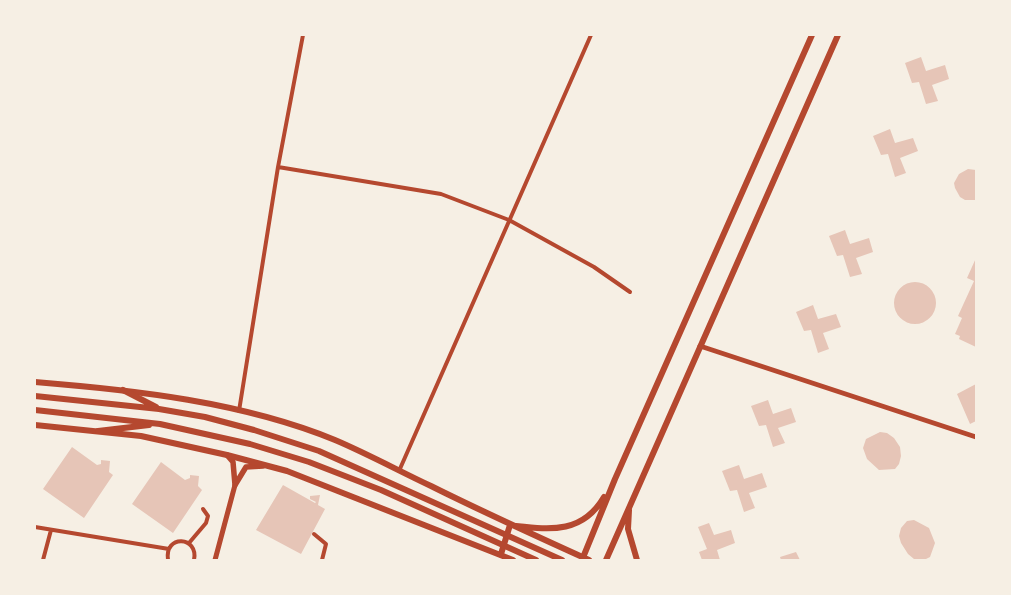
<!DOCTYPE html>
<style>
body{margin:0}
#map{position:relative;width:1011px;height:595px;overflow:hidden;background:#f6efe4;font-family:"Fira Sans",sans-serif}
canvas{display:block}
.frame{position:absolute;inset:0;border:36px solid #f6efe4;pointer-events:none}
</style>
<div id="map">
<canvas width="1011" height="595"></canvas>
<div class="frame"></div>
</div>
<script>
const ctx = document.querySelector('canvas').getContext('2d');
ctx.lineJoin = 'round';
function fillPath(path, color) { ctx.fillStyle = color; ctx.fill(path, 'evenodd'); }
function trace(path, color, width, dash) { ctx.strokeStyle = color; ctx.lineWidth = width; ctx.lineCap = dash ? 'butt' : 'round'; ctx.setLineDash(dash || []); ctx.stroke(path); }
fillPath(new Path2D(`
 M921,57L926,71L945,65L949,79L932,85L938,101L926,104L919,82L912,83L905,63Z
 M890,129L895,143L913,138L918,151L900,158L906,173L895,177L888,154L881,155L873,136Z
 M968,169L976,170V200H965L960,197L955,188L954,183L959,174Z
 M845,230L850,244L869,238L873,252L856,258L862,274L850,277L843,255L837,256L829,236Z
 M976,258V347L959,339L960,336L955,334L962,318L958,316L974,281L967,278Z
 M894 303a21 21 0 1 1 42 0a21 21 0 1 1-42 0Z
 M813,305L818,319L836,314L841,327L823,333L829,349L818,353L811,330L804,331L796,312Z
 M976,384V421L970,424L957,394Z
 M768,400L773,414L791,408L796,422L778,428L785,443L773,447L766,425L759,426L751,406Z
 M880,432L887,433L894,438L900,447L901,456L899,464L895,469L879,470L867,459L863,448L866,439Z
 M72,447L97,465L101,464V460L110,461L109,472L113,475L84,518L43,489Z
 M161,462L185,480L190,478V475L199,476L198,486L202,490L173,533L132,504Z
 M739,465L744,479L762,473L767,487L749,493L755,508L744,512L737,490L730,491L722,471Z
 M283,485L315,503L316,502L310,499V496L320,495L318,505L325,509L301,554L256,530Z
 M914,520L929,528L935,543L930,557L924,560L914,559L908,554L901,543L899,536L901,528L907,521Z
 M709,523L714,535L731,530L735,543L717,550L720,560H702L699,552L707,549L698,527Z
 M796,552L800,560H781L780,557Z`), '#e6c5b7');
trace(new Path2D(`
 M278,167L441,194L509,220L594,267L630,292
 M239,411L278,167L303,35
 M399,471L591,35
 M35,527L169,549
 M314,534L326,544L322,560
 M189,543L206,523L208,516L203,509
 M43,560L51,530
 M168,560C164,534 199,536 194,560`), '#b5482f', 4);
trace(new Path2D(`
 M700,346L976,437
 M215,560L235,485`), '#b5482f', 5);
trace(new Path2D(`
 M227,455L233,462L235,485
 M235,485L246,467L263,466`), '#b5482f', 5.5);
trace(new Path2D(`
 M35,382C134,390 243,402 335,440C368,454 399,471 431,486C483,512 536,536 589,560
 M35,425L141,436L227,455L287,471L513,560
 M629,510L628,529L637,560
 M516,526C552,530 583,533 604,497
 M501,554L510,525
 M582,560L615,479L812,35
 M606,560L838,35`), '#b5482f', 6);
trace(new Path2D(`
 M123,390L156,407
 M35,396L159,409L205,417L254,430L319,451L562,560
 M35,410L160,424L250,444L309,462L381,490L536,560
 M98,431L149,425`), '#b5482f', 6);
</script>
